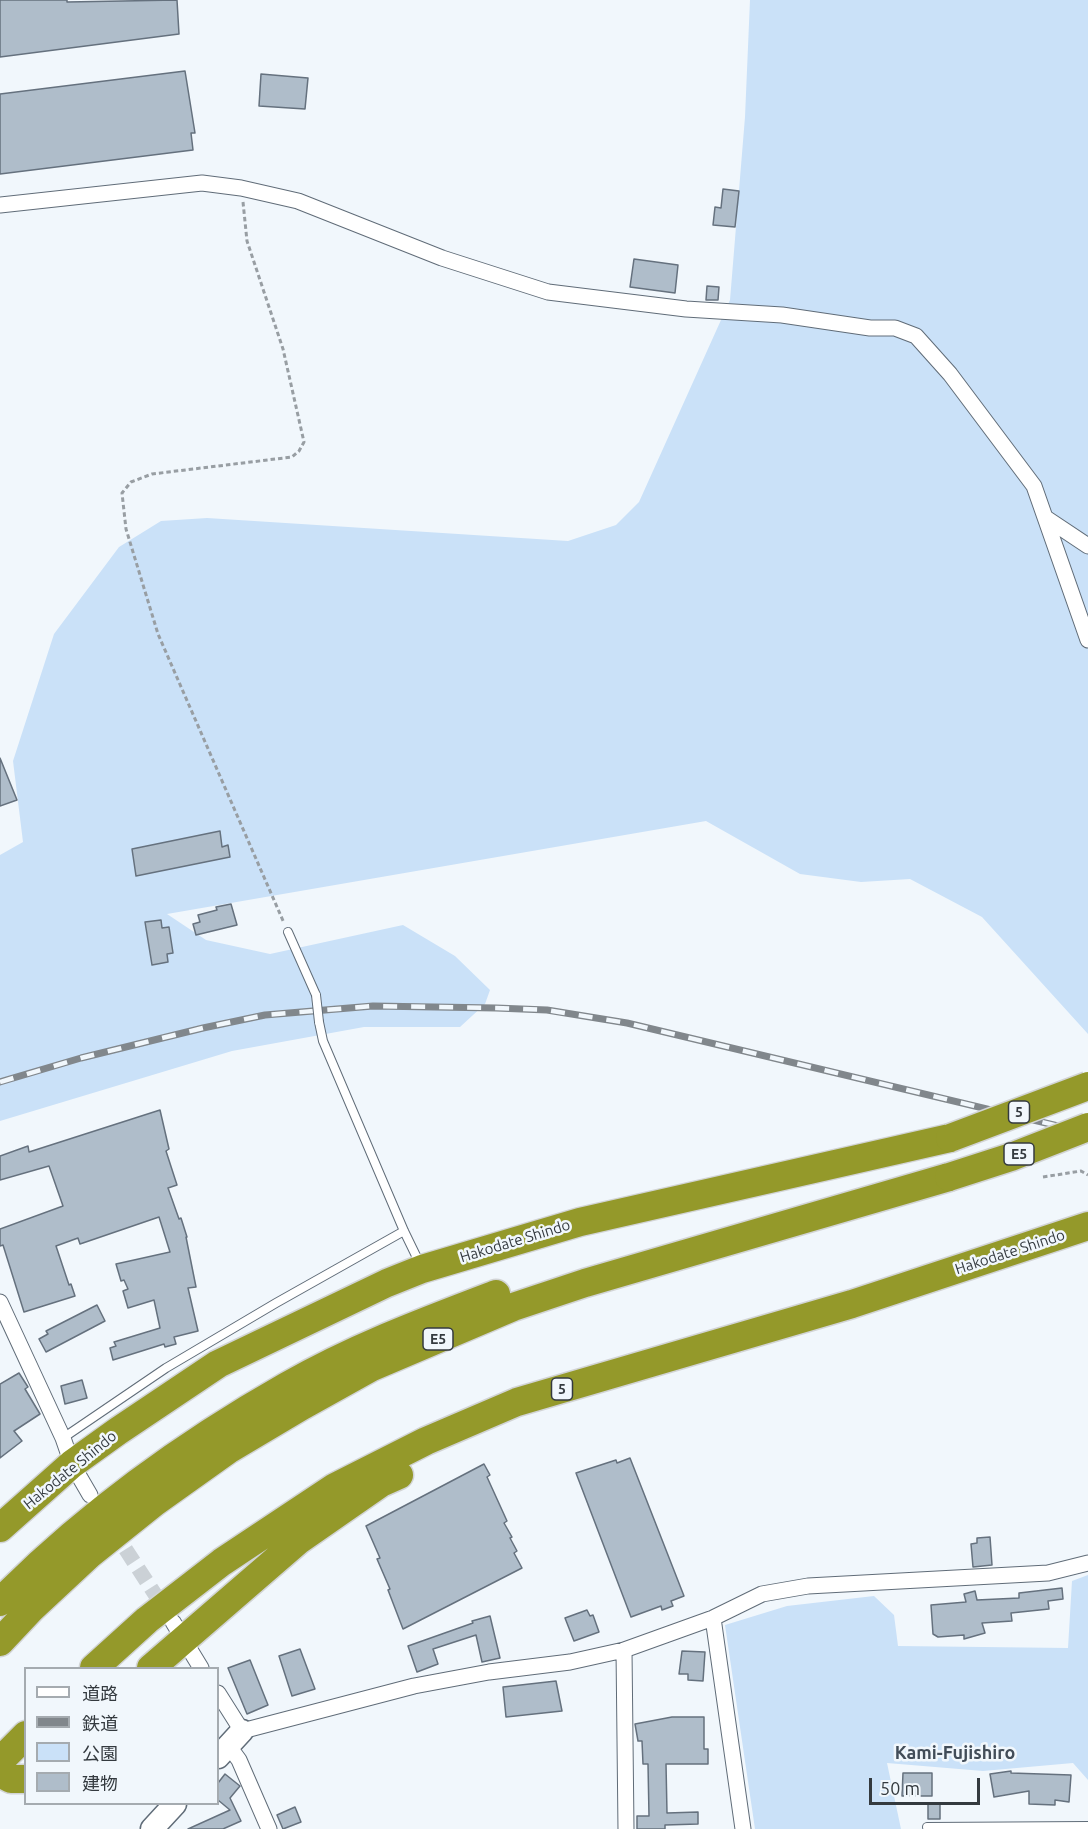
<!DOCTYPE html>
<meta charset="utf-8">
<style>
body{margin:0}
#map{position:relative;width:1088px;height:1829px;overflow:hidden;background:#f1f7fc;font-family:Ubuntu,"Noto Sans JP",sans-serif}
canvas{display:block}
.legend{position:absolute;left:24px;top:1667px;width:195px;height:138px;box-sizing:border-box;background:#f1f7fc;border:2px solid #a5abb0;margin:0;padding:8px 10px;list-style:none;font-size:18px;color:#343a3f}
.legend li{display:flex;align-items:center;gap:12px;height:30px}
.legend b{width:30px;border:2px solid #a5abb0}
.scale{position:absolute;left:869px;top:1778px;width:111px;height:27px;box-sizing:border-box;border:3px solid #343a3f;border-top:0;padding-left:8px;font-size:18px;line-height:21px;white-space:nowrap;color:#343a3f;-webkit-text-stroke:4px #f1f7fc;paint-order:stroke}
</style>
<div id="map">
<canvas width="1088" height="1829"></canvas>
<ul class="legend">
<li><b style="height:8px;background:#fff"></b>道路</li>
<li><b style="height:8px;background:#81878c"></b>鉄道</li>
<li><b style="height:16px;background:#cae1f8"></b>公園</li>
<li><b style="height:16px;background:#afbdca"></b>建物</li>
</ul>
<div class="scale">50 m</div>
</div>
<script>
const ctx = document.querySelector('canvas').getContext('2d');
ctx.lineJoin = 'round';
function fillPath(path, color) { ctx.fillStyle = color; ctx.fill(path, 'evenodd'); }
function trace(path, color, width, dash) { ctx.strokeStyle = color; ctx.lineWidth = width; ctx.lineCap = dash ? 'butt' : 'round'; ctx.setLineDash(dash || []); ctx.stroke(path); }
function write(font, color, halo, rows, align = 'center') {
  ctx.font = font + ' Ubuntu,sans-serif'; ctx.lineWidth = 5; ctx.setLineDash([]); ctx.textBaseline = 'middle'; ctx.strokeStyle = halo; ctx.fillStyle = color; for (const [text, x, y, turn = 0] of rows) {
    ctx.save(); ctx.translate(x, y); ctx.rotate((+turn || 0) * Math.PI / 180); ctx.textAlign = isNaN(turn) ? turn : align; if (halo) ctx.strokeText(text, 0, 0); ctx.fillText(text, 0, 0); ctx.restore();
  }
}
fillPath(new Path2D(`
 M750,0H1088V1034L982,917L910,879L861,882L800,874L706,821L167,914L206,940L270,954L403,925L455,956L490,990L485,1004L460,1027H364L232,1051L0,1121V855L23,842L13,761L54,634L119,547L161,521L207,518L568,541L616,525L639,502L730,300L745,117Z
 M1088,1575V1780L1073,1763L983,1771L887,1763L901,1829H755L725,1625L787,1606L874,1596L894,1615L898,1646L1068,1648L1072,1581Z`), '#cae1f8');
const building = new Path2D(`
 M0,0H67V2L177,0L179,34L0,57Z
 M185,71L195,133H191L193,150L0,174V94Z
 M261,74L308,78L305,109L259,106Z
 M723,189L739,191L735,227L713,225L715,207L721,208Z
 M634,259L678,265L675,293L630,287Z
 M707,286L719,287L718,300H706Z
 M0,758L17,800L0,806Z
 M220,831L222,847L228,845L230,857L136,876L132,849Z
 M231,904L237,925L196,935L193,924L200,922L198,915L217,910L216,907Z
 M161,920L162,928L169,927L173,953L167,954L168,962L152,965L145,922Z
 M160,1110L169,1149L166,1151L177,1185L168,1188L179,1219L181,1218L187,1237H186L196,1287L188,1288L198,1331L174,1337L176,1344L165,1347L164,1344L113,1360L110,1348L116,1346L114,1342L160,1328L154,1300L128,1308L123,1291L128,1289L124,1280L121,1281L116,1264L170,1252L159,1217L80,1244L78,1238L56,1246L69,1285L71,1284L75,1296L24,1312L3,1245L0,1246V1229L63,1206L49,1166L0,1180V1156L28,1146L29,1152Z
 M97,1305L105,1321L46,1352L39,1339L48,1334L46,1331Z
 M19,1373L28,1387L25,1389L40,1414L14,1431L22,1441L0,1458V1384Z
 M82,1380L87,1398L65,1404L61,1386Z
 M630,1458L684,1596L671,1601L673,1606L662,1610L661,1606L631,1617L576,1473L616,1460L617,1463Z
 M484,1464L490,1475L487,1477L507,1521L504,1523L512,1537L510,1538L517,1551L514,1553L522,1568L403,1629L388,1590L390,1589L377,1559L380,1558L366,1526Z
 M990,1537L992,1565L973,1567L971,1544L977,1543V1538Z
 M1062,1588L1063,1599L1048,1601L1049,1609L1011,1613L1012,1621L982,1623L985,1633L964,1639V1635L938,1637L933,1634L931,1605L966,1602L964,1594L975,1591L977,1600L1019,1598V1593Z
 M587,1610L590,1616L593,1615L599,1632L574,1641L565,1618Z
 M490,1616L500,1658L482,1662L476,1635L433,1649L438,1664L417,1672L408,1646L473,1623L472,1621Z
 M300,1649L315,1689L292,1696L279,1656Z
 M682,1651L705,1652L703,1681L688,1680V1674H679Z
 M250,1660L268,1705L247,1714L228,1668Z
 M556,1681L562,1711L506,1717L503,1687Z
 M672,1717H704V1749H708V1764H666L667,1813L698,1812V1824L665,1825V1829H637V1816H649L648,1764H643L642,1741H638L635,1724Z
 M1011,1771V1773L1071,1775L1069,1802L1055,1800V1805L1029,1804V1791L994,1797L990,1774Z
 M903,1773H932V1796H902Z
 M225,1774L240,1786L230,1798L241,1821L223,1829H188L230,1810L218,1800V1783Z
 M928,1803H940V1819H928Z
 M295,1807L301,1822L283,1829L277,1815Z`);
fillPath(building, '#afbdca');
trace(building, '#65717e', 1.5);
trace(new Path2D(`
 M113,1530L166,1611`), '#cbd1d6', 15, [15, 8]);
const lane = new Path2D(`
 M288,932L316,995
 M319,1022L323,1041L404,1231L420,1264
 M63,1438L166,1368L276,1303L404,1231
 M927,1827L1088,1826`);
const street = new Path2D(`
 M0,205L202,183L241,188L298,201L442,258L548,292L686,309L782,315L870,328H895L916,336L950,374L1034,486L1088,640
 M1046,518L1088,546
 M0,1302L63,1438L72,1464L90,1495
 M713,1618L743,1829
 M173,1622L201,1668
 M624,1650L626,1829
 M218,1693L242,1731L414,1686L489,1672L570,1662L624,1650L713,1618L762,1594L808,1586L1048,1573L1088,1563
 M228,1745L239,1760L269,1829`);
const secondary = new Path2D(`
 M218,1757L242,1731
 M152,1829L175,1804`);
const highway = new Path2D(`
 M0,1528L72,1464L118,1431L218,1364L387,1283L422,1269L580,1222L950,1138
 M0,1602C84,1517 183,1445 287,1386C353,1348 425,1321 496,1294
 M0,1642L32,1608L90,1554L155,1502L228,1450L302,1406L372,1367L513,1307L585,1283L949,1177
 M94,1668L147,1620L222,1562L335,1487L426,1441L517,1402L852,1304L1088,1226
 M151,1668L299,1540L381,1483L399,1475
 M0,1761L26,1735
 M0,1773L11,1779H26`);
trace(lane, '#606c78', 10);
trace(street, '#606c78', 17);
trace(secondary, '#606c78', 25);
trace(highway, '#d2d4d5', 31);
trace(new Path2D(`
 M243,202L247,241L283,349L304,442L299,451L292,457L152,474L131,482L122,493L126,529L158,634L284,923
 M1043,1177L1081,1171L1088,1175`), '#989ea3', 3, [4.5, 3]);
trace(lane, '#fff', 8);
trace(street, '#fff', 15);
trace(secondary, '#fff', 22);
trace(highway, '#94992a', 28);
const rail = new Path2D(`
 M0,1082L81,1058L203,1028L265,1015L373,1006L496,1008L547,1010L627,1023L1088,1133`);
trace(rail, '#81878c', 7);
trace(rail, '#f1f7fc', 4.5, [14]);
const laneBridge = new Path2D(`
 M316,995L319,1022`);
const highwayBridge = new Path2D(`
 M950,1138L1088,1086
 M949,1177L1011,1157L1088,1127`);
trace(laneBridge, '#606c78', 10, []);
trace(highwayBridge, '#d2d4d5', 31, []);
trace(laneBridge, '#fff', 8);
trace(highwayBridge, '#94992a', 28);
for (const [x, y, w] of [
 [1019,1112,21],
 [1019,1154,30],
 [438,1339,30],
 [562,1389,21]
]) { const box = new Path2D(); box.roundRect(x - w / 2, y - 11, w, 22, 4.5); ctx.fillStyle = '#f1f7fc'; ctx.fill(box); trace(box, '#343a3f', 1.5); }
write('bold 14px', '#343a3f', null, [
 ["5",1019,1112],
 ["E5",1019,1154],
 ["E5",438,1339],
 ["5",562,1389]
]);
write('15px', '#343a3f', '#f1f7fc', [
 ["Hakodate Shindo",515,1241,-17],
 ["Hakodate Shindo",1010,1252,-18],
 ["Hakodate Shindo",70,1470,-39]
]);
write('bold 18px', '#424d59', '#f1f7fc', [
 ["Kami-Fujishiro",955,1753]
]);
</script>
